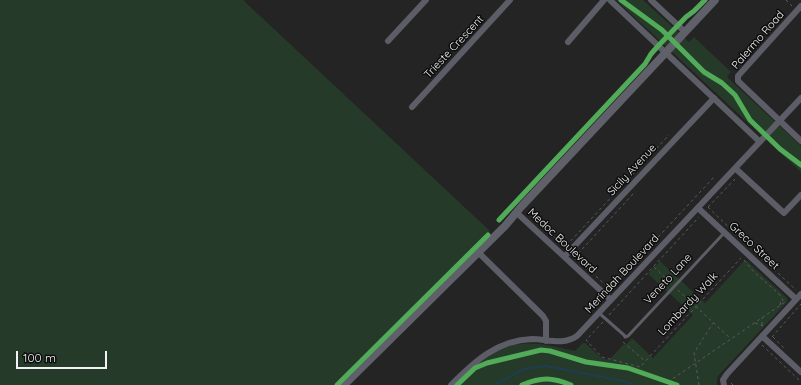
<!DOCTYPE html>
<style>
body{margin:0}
#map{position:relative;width:801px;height:385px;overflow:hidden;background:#242424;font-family:Quicksand,sans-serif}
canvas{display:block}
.scale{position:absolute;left:16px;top:351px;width:91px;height:18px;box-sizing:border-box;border:2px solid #f2f1f3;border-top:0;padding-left:5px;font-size:12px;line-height:14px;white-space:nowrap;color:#f2f1f3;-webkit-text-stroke:3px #0d0d0d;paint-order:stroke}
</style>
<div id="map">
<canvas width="801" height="385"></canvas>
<div class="scale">100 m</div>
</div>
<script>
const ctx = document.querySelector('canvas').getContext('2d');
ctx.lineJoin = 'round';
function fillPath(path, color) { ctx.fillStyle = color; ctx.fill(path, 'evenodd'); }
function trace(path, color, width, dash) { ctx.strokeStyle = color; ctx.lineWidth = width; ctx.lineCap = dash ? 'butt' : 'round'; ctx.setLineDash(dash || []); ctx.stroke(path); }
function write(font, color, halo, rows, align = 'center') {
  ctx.font = font + ' Quicksand,sans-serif'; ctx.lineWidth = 3; ctx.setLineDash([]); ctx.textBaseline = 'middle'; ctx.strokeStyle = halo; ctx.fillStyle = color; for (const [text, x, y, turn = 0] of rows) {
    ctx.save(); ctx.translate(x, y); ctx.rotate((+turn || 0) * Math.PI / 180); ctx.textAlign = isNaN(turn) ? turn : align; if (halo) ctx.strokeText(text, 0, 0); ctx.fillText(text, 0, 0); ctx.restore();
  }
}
fillPath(new Path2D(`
 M0,0H243L490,231L334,385H0Z
 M616,0H643L689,42L694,37L731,72L727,77L801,146V172Z
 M660,261L705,303L744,261H747L787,298V302L718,376L717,379V385H455C462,378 469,369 477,363C510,336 538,342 575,351L583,343H585L602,358L609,360L624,344L626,345L632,338L653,358L693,315L648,274Z`), '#253a28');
trace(new Path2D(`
 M494,385L524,369L546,366L623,381L633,385`), '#1f3d50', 2);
trace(new Path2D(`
 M786,0L792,6
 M633,194L575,257L610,289L714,177
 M708,207L736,178
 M708,207L746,244
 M527,212L565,247L669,135
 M744,260L754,272L779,294L784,302
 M765,261L796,290
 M654,267L670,282
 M678,290L730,338
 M780,305L781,299
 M609,315L699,217
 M603,322L586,340L602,357L640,367L741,258
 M755,323L763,326
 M762,325V318
 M772,337L801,304
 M773,337L785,349
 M623,342L645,361
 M762,345L801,382
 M668,382L785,302
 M731,383L733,385
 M699,385L694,353L713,323`), '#5b5b61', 1, [3, 3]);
trace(new Path2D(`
 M599,313L624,335L625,337L628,336L725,232`), '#5c5d66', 3);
trace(new Path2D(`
 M610,0L760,142
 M651,0L685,32
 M801,6L738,76V81L801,141
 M388,41L426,0
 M568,42L604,0
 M412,107L510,0
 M735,168L784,213L801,195
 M698,208L796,299
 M517,213L611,300
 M479,253L543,316L546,321V341
 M565,256L714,98
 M762,336L801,372
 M451,385C474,362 497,340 532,339C548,339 562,346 577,336L801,98
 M724,385L723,380L727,374L801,294`), '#5c5d66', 6);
trace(new Path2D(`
 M344,385L505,226L521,207L715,0`), '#5f606a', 8);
trace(new Path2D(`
 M621,0L662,30L704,72L722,83L735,95L750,120L780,149L801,165
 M499,220L645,64L651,54L658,46L686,17L694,11L705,0
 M337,385L488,235
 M457,385L475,368L487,363L541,350L550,351L586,362L628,368L677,385
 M522,385C541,377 552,377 571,385`), '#51ab58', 5);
write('11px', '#f2f1f3', '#0d0d0d', [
 ["Palermo Road",758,40,-49],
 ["Trieste Crescent",454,47,-47],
 ["Sicily Avenue",632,170,-47],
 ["Medoc Boulevard",562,241,43],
 ["Greco Street",754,246,43],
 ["Merindah Boulevard",622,274,-47],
 ["Veneto Lane",668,279,-47],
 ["Lombardy Walk",688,304,-47]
]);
</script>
